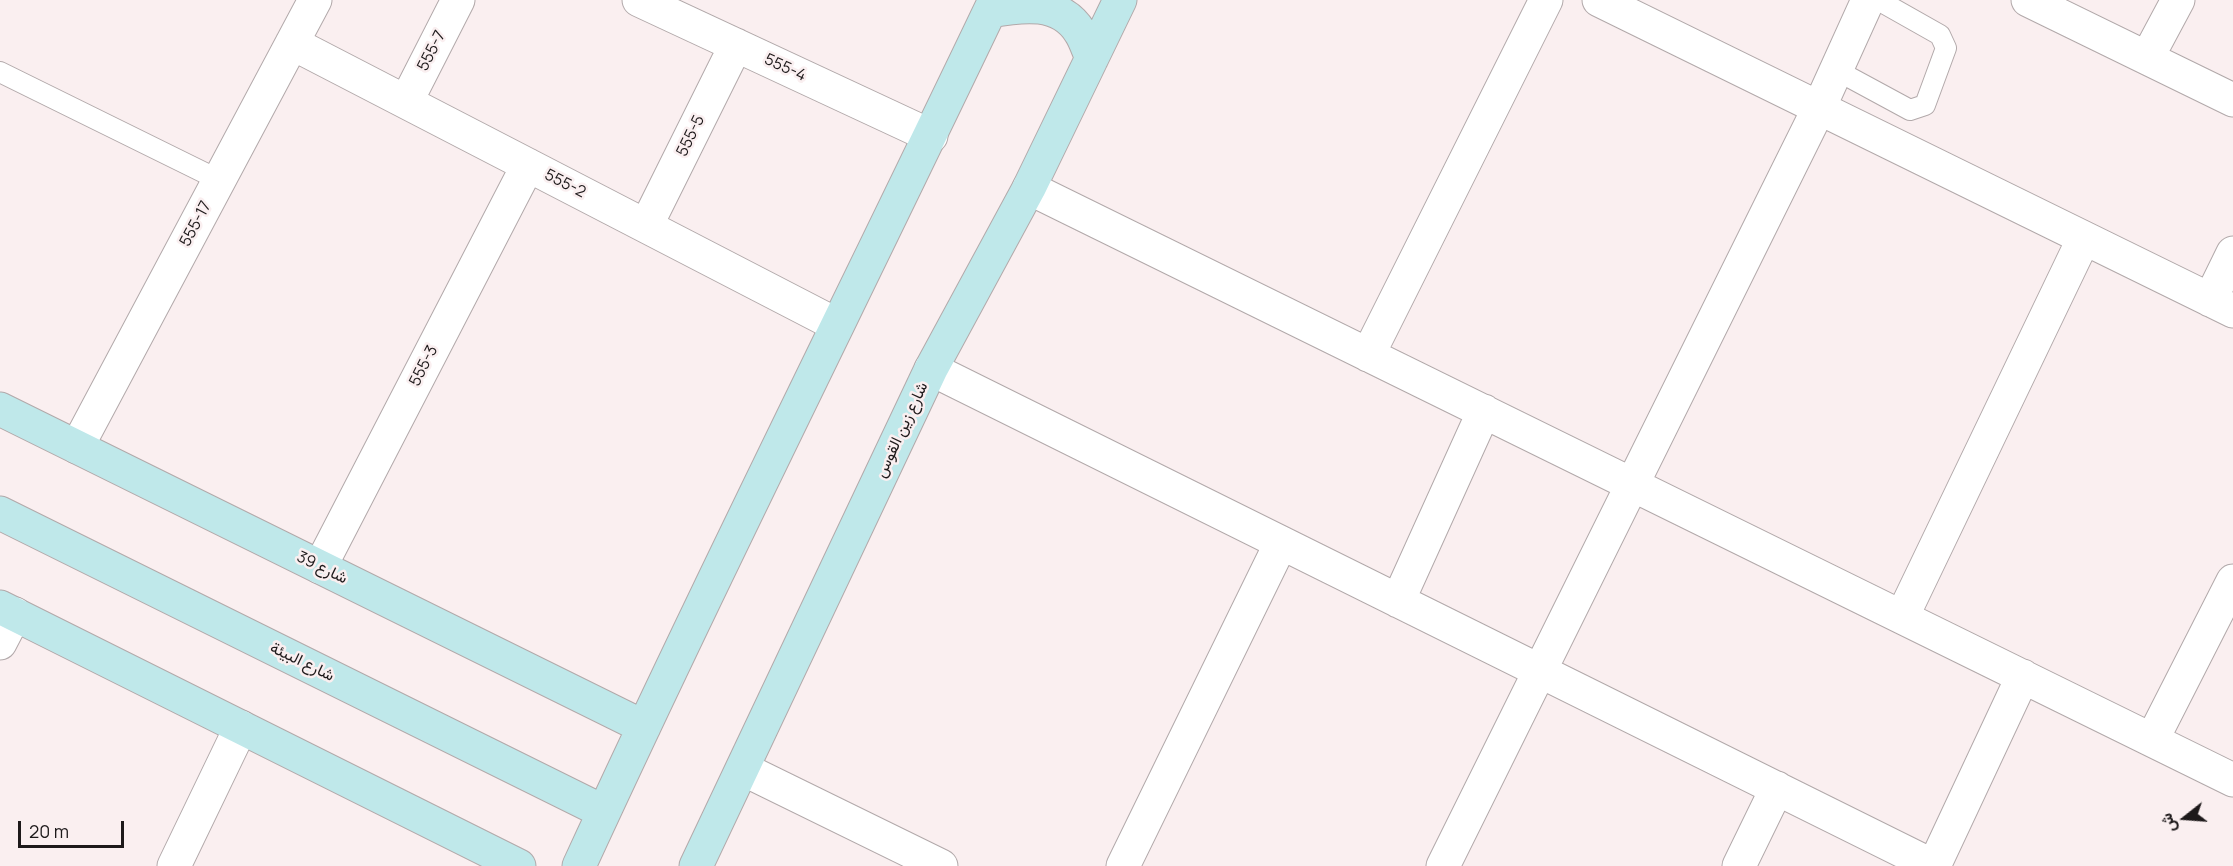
<!DOCTYPE html>
<meta charset="utf-8">
<style>
body{margin:0}
#map{position:relative;width:2233px;height:866px;overflow:hidden;background:#faeff0;font-family:Manrope,Vazirmatn,sans-serif}
canvas{display:block}
.north{position:absolute;left:2155px;top:788px;width:60px;height:60px;-webkit-text-stroke:4px #faeff0;paint-order:stroke;rotate:253deg;font-size:16px;font-weight:700;line-height:24px;text-align:center;color:#1d191a}
.north::after{content:'';display:block;margin:auto;width:21px;height:27px;background:#1d191a;clip-path:polygon(50% 0,100% 100%,50% 72%,0 100%)}
.scale{position:absolute;left:18px;top:821px;width:106px;height:27px;box-sizing:border-box;border:3px solid #1d191a;border-top:0;padding-left:8px;font-size:18px;line-height:21px;white-space:nowrap;color:#1d191a;-webkit-text-stroke:4px #faeff0;paint-order:stroke}
</style>
<div id="map">
<canvas width="2233" height="866"></canvas>
<div class="north">ش</div>
<div class="scale">20 m</div>
</div>
<script>
const ctx = document.querySelector('canvas').getContext('2d');
ctx.lineJoin = 'round';
function trace(path, color, width, dash) { ctx.strokeStyle = color; ctx.lineWidth = width; ctx.lineCap = dash ? 'butt' : 'round'; ctx.setLineDash(dash || []); ctx.stroke(path); }
function write(font, color, halo, rows, align = 'center') {
  ctx.font = font + ' Manrope,Vazirmatn,sans-serif'; ctx.lineWidth = 5; ctx.setLineDash([]); ctx.textBaseline = 'middle'; ctx.strokeStyle = halo; ctx.fillStyle = color; for (const [text, x, y, turn = 0] of rows) {
    ctx.save(); ctx.translate(x, y); ctx.rotate((+turn || 0) * Math.PI / 180); ctx.textAlign = isNaN(turn) ? turn : align; if (halo) ctx.strokeText(text, 0, 0); ctx.fillText(text, 0, 0); ctx.restore();
  }
}
const lane = new Path2D(`
 M1836,70L1910,110L1925,105L1946,48L1940,35L1878,0
 M0,72L219,180`);
const street = new Path2D(`
 M639,0L931,136
 M1599,0L2233,311
 M2028,0L2233,100
 M292,43L837,325
 M2147,58L2178,0
 M406,102L458,0
 M1029,188L2233,780
 M646,226L736,45
 M2210,300L2233,253
 M1368,355L1546,0
 M931,369L1933,866
 M77,447L315,0
 M320,567L528,165
 M1398,601L1484,411
 M1902,617L2084,238
 M0,643L15,614
 M2152,740L2233,581
 M743,769L941,866
 M174,866L241,727
 M1123,866L1281,543
 M1443,866L1819,108L1868,0
 M1739,866L1777,788
 M1934,866L2023,676`);
const secondary = new Path2D(`
 M990,11C1023,5 1060,0 1080,32C1085,39 1088,50 1092,58
 M0,409L644,727
 M0,513L604,812
 M0,607L519,866
 M579,866C713,575 857,289 995,0
 M696,866L931,369L1029,188L1120,0`);
trace(lane, '#b2a9aa', 22);
trace(street, '#b2a9aa', 35);
trace(secondary, '#b2a9aa', 35);
trace(lane, '#fff', 20);
trace(street, '#fff', 33);
trace(secondary, '#bfe8ea', 33);
write('16px', '#1d191a', '#faeff0', [
 ["555-7",432,51,-63],
 ["555-4",785,68,25],
 ["555-5",691,136,-64],
 ["555-2",565,184,27],
 ["555-17",196,224,-62],
 ["555-3",424,366,-63],
 ["شارع زين القوس",902,430,-65],
 ["شارع 39",322,568,26],
 ["شارع البيئة",302,662,26]
]);
</script>
